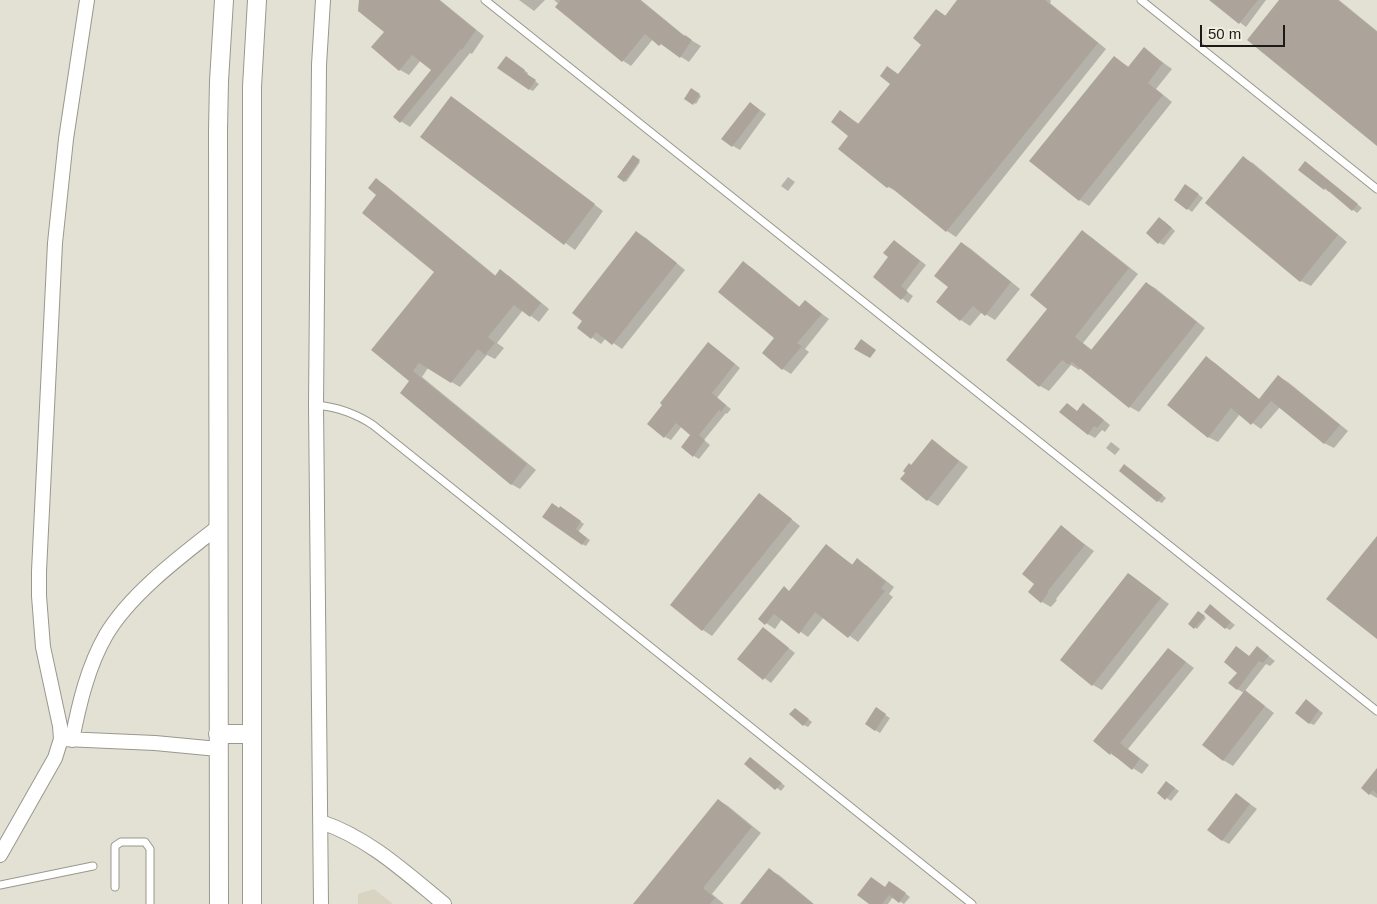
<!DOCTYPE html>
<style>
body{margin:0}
#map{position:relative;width:1377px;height:904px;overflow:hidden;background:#e3e0d4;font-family:Helvetica,sans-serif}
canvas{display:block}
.scale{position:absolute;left:1200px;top:25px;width:85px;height:22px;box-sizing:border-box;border:2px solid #1c1b17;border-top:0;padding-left:6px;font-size:15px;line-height:18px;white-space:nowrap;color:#1c1b17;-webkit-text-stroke:4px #f0ede1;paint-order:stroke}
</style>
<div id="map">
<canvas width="1377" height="904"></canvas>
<div class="scale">50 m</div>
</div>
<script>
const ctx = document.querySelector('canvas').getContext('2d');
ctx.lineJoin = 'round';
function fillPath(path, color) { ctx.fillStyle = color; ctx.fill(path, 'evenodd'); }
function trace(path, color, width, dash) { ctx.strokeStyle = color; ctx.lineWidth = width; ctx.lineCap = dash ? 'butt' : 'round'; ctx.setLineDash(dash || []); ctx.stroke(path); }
fillPath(new Path2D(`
 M374,889L393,904H358V894Z`), '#d9d4c2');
fillPath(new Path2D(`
 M361,0H440L484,36L472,54L470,53L410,127L394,117L433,70L421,60L409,75L400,70L386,32Z
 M519,0H545L534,11Z
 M554,0H641L686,37L701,46L689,62L653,39L631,66L622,60Z
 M959,0H1050L1051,1L1050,3L1106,49L956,237L947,231L898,192L888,187L850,136L840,111L859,124L892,84L888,68L899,75L923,45L937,10L946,16Z
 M1211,0H1266L1246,27Z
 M1281,0H1339L1377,31V144Z
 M1144,49L1172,69L1156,89L1172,102L1089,206L1080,200L1114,57L1130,68Z
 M510,60L528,73L527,75L539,84L533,91L529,89Z
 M692,90L701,96L696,104L686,98Z
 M750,103L766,114L740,150L733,146Z
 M461,104L603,211L575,250L422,137Z
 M633,157L640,162L626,182L619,176Z
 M1243,158L1253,163L1347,242L1311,286L1301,281L1206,202Z
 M1309,165L1362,208L1357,213L1330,191L1329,192L1325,189L1299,169Z
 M788,177L795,182L788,191L781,186Z
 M376,180L385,185L496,276L500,271L509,276L549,309L539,322L523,310L497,343L504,348L495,359L487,355L460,387L428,368L422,377L536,470L520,489L511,484L411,381L373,350L436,272L378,195Z
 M1190,188L1203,198L1192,212L1175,200Z
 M1164,221L1175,231L1164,245L1159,243Z
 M1082,232L1091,237L1138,274L1083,343L1092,350L1146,283L1155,288L1205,328L1139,412L1130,407L1081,368L1079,370L1071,365L1049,391L1040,386L1008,359L1049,308Z
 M637,233L646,238L685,270L622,349L606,338L601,344L579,328Z
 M962,243L971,249L1020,289L995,320L982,312L970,326L961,320L937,301L949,286Z
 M900,245L926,265L906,291L913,296L908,303L874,277Z
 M744,263L752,268L801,308L806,302L829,319L805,349L809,352L791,374L783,369L776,338Z
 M714,347L740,368L717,398L731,409L727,414L726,413L704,440L710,445L699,459L694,456L692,434L682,426L671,440L665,437Z
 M1206,358L1215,363L1260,400L1279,377L1288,382L1348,431L1334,448L1324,443L1280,407L1261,429L1240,414L1218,442L1208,437Z
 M1090,409L1110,425L1105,432L1102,430L1095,438L1088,434L1078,412Z
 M932,441L968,467L938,506L928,500L902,479Z
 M1111,442L1120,449L1115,455L1106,448Z
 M1129,468L1166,498L1162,503L1158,501Z
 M760,495L769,501L800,526L712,636L703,630L671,605Z
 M559,510H564L584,524L578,532L590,540L586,546L582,544Z
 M1061,527L1094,551L1056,599L1057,600L1051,607L1042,602L1036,584Z
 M826,545L853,565H866L894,587L889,594L893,597L858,642L824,617L808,637L782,619L775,629L760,619L790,591Z
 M1129,574L1169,604L1102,690L1093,685Z
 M1215,609L1235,625L1230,630L1226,628Z
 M1199,612L1206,618L1197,629L1190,623Z
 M763,628L795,653L771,683L739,659Z
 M1237,647L1250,657L1263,652L1275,661L1270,666L1266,664L1245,691L1274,713L1233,766L1223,760L1244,693L1237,689L1239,672Z
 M1169,649L1194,668L1128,749L1149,765L1142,774L1111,754Z
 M1310,703L1323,713L1314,725L1309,723Z
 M876,709L890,718L880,733L866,724Z
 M799,712L812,722L808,727L804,725Z
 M751,758L785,786L781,791L746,764Z
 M1377,770V798L1370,794Z
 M1171,785L1179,791L1171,801L1159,793Z
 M1236,794L1257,809L1229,844L1222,840Z
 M718,800L728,806L761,833L712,894L724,904H634Z
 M769,870L779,875L814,904H742Z
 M894,885L910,897L904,904L893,897L888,904H871L885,888Z`), '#0003');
fillPath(new Path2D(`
 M359,0H439L476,30L462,50L461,49L400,123L393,117L431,70L412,55L399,71L371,47L384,32L358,11Z
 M561,0H640L684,36L685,35L692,40L680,58L661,44L659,46L645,34L622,62L555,7Z
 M957,0H1045L1098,43L946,232L889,186L887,188L838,149L848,136L831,122L840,110L858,124L890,84L880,76L887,66L898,74L921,45L913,38L936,9L945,16Z
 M1209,0H1258L1239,24Z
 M1279,0H1338L1377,32V146L1247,40Z
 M1144,47L1163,63L1148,83L1163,95L1079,201L1029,161L1114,56L1128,67Z
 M506,56L525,70L524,72L536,80L529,90L497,68Z
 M691,88L700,94L693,105L684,99Z
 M451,96L595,204L564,245L420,137Z
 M750,102L760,110L732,147L721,139Z
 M633,155L640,160L624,182L617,177Z
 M1243,156L1338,235L1300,282L1205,203Z
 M1305,161L1358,204L1352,211L1325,188L1324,190L1298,170Z
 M376,178L495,276L500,269L541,303L530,317L514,305L488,337L495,343L485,355L478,349L451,383L419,363L413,371L527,464L511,485L400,393L409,381L371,350L434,272L362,213L376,195L368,188Z
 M1185,184L1199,194L1187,210L1174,200Z
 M1159,217L1172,228L1158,244L1146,233Z
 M1082,230L1129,268L1075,337L1091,350L1146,282L1197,322L1129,408L1072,362L1069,365L1062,360L1039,387L1006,360L1047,309L1030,295Z
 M636,231L677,263L612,345L596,332L591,339L577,328L582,321L572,313Z
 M894,240L920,261L901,286L908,292L901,300L873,277L888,257L883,253Z
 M961,242L1011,282L985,316L973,306L960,321L936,302L948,287L934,276Z
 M743,261L799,307L805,300L822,314L797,343L802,346L782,370L762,353L774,338L718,292Z
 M861,339L876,350L870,358L854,349Z
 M708,342L735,364L712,393L726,405L721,412L719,410L699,435L705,440L693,457L681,447L690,435L676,423L664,438L647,424L662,405L660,403Z
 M1206,356L1259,399L1278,375L1340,425L1324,444L1271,401L1251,425L1231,408L1208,438L1167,405Z
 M1067,403L1077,411L1083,403L1104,420L1097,428L1094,426L1088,435L1059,412Z
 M932,439L959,461L927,501L900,479L905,473L903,471L909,463L911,465Z
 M1124,464L1163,495L1157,502L1119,471Z
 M759,493L792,519L702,631L670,605Z
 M552,503L559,508L560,506L581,521L576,529L587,538L582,545L542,517Z
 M1061,525L1085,545L1047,592L1048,593L1041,603L1028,592L1034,584L1022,574Z
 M1377,536V639L1326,599Z
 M826,544L852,565L857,558L886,582L881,588L885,591L848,638L815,612L799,634L774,614L765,625L758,619L784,586L789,591Z
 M1128,573L1161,598L1092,686L1060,660Z
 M1210,604L1231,622L1225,629L1204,612Z
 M1198,611L1205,616L1194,629L1188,624Z
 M763,627L789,648L763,680L737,659Z
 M1236,646L1249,656L1257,646L1269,656L1263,663L1259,661L1237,690L1228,683L1237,673L1224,662Z
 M1168,648L1186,662L1120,743L1140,759L1132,770L1111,753L1110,755L1093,741Z
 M1245,690L1265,706L1223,761L1202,745Z
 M1306,699L1319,710L1309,724L1295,713Z
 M876,707L886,714L875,731L865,724Z
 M795,708L809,719L803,726L789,714Z
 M750,757L782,783L775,790L744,764Z
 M1377,768V794L1373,790L1369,795L1361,788Z
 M1166,781L1175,788L1165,800L1157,793Z
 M1236,793L1250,804L1222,841L1207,830Z
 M718,799L752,827L703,888L715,898L710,904H633Z
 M769,868L813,904H740Z
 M871,877L885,887L889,881L906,893L899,903L889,895L882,904H869L857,895Z`), '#aca49b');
const service = new Path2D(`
 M485,0L1377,711
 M1141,0L1377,189
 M316,405C337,407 355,413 373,425L972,904
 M0,885L93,866
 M115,887V846L121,842H145L150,849V904`);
const minor = new Path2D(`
 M64,739L155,743L218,749
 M72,740C79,704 88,666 106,635C130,594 181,556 218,527
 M321,822C369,838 406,873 444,904
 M0,855L55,758L61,739L60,726L43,647L39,596V571L55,243L66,139L87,0
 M321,904L316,405L319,65L323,0`);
const tertiary = new Path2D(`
 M218,734H252
 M219,904L218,130L219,81L224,0
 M252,904V87L257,0`);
trace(service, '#9a988d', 9);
trace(minor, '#9a988d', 16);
trace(tertiary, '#9a988d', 20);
trace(service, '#fff', 7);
trace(minor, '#fff', 14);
trace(tertiary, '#fff', 18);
</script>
